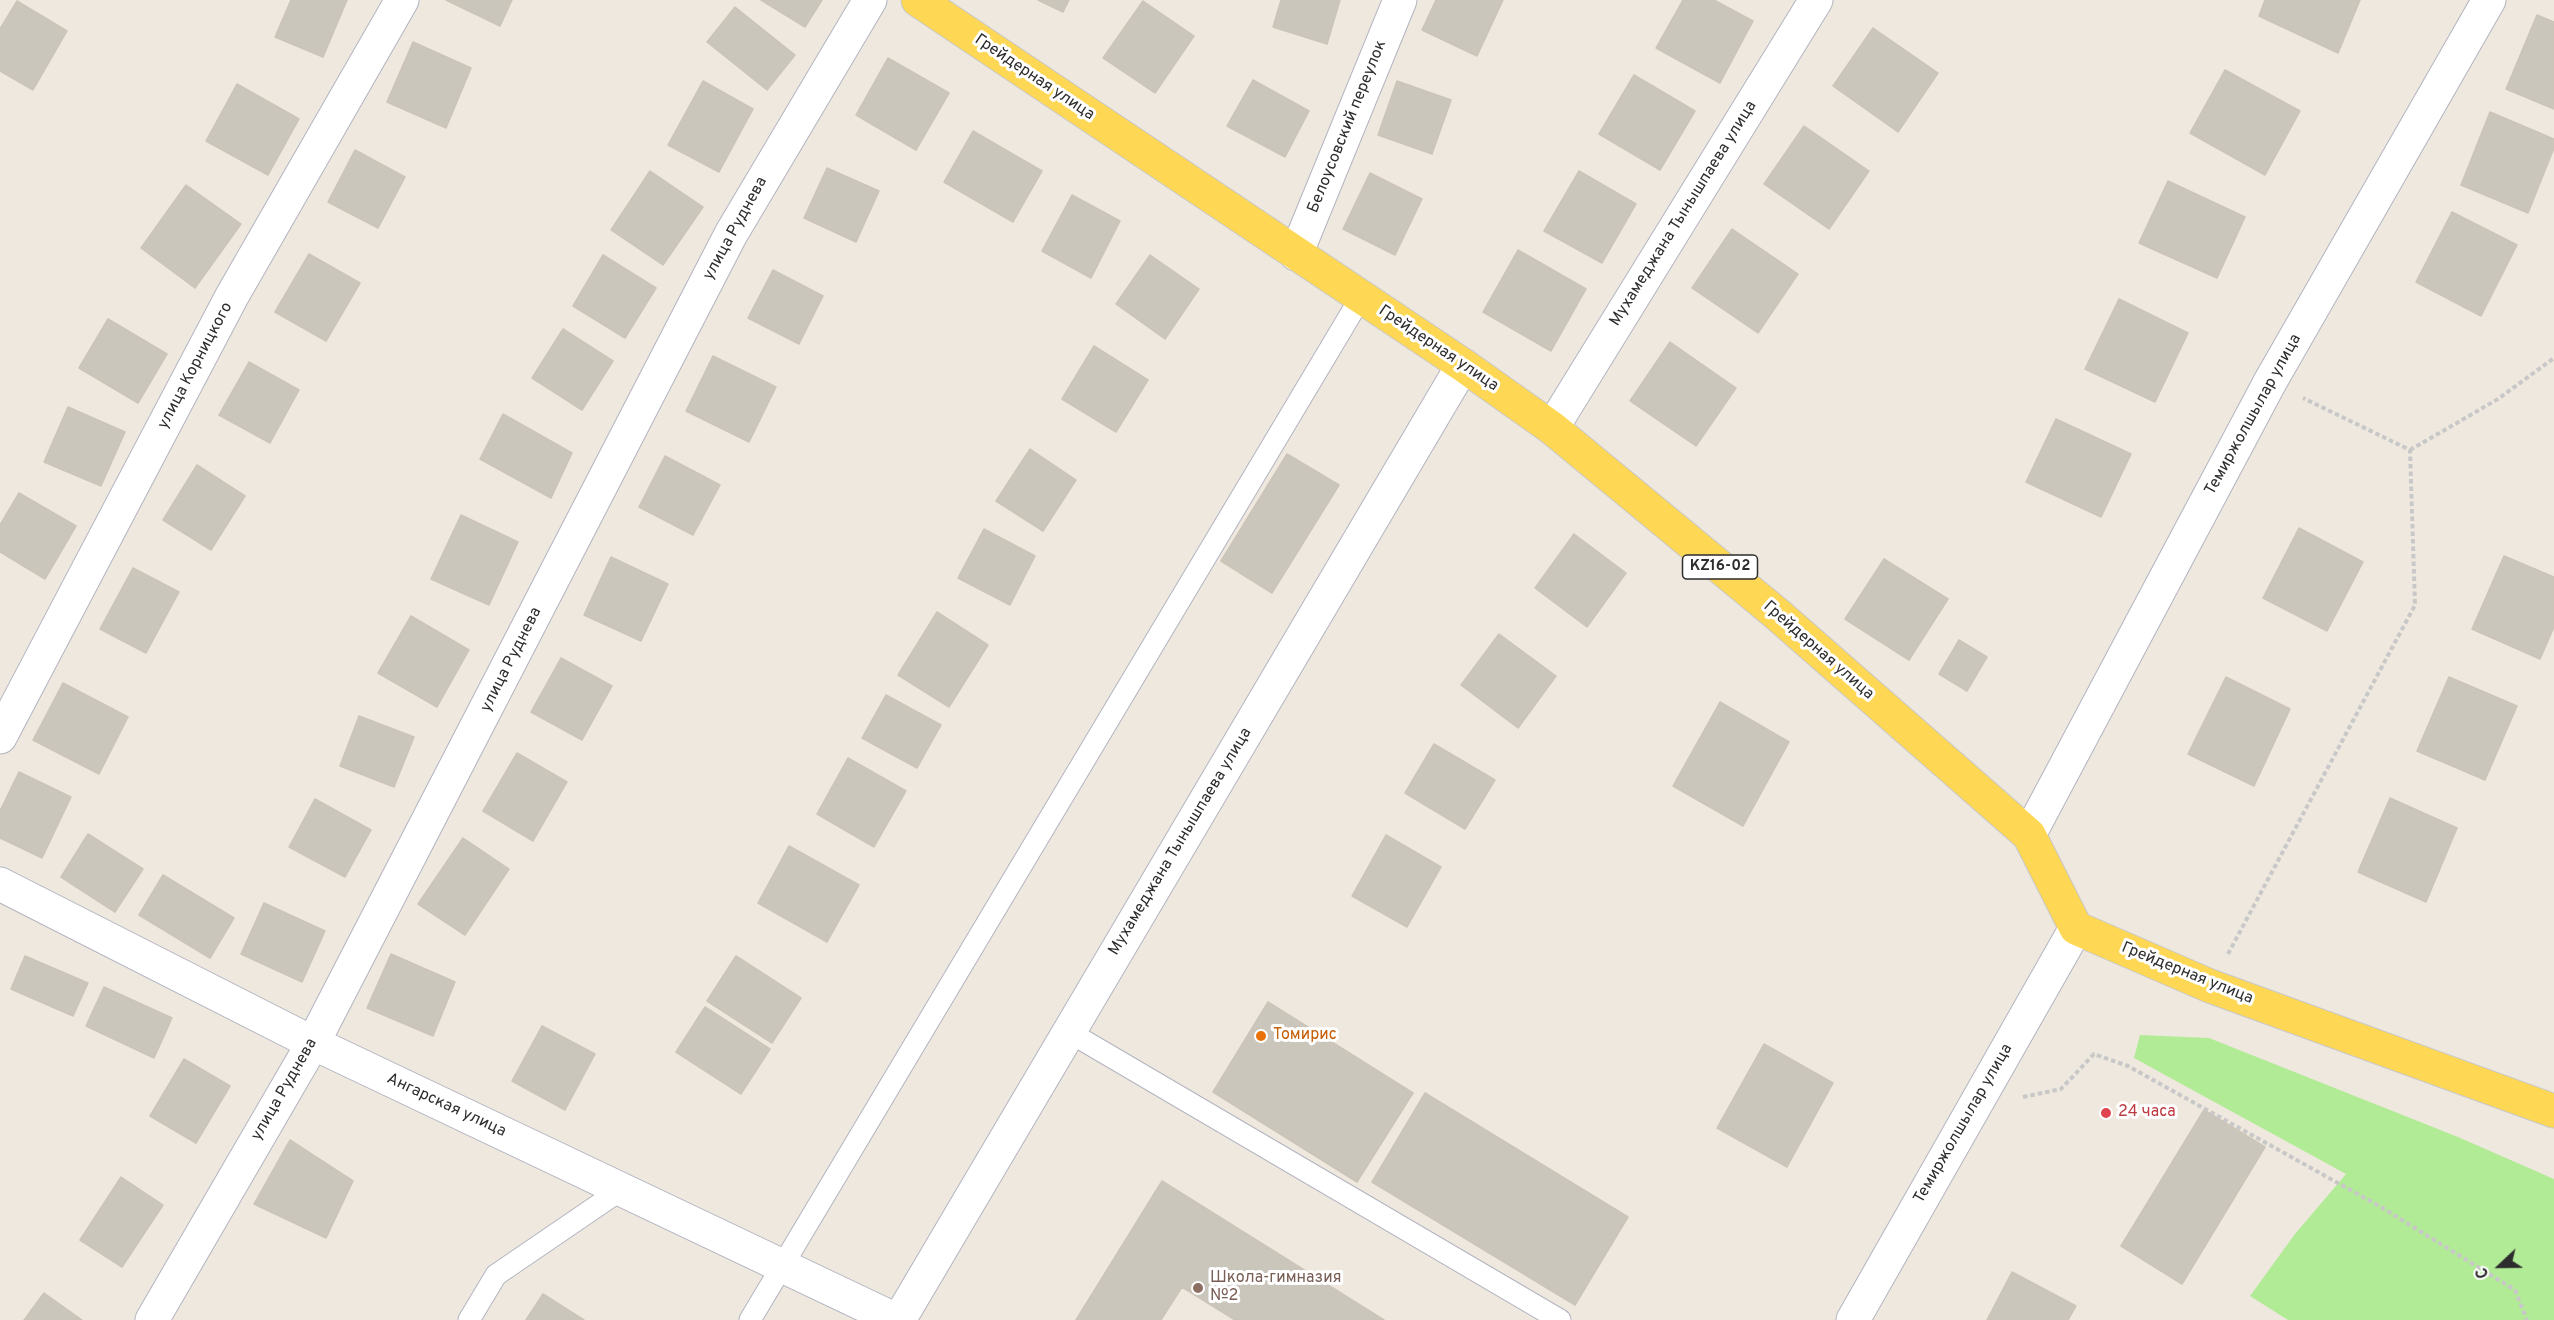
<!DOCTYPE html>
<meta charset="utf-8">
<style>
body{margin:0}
#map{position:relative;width:2554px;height:1320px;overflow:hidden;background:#efe8de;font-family:Overpass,sans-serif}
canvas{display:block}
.north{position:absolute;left:2470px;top:1236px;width:60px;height:60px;-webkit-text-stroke:4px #fff;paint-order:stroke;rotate:248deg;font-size:16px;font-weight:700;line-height:24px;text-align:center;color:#2d2d2d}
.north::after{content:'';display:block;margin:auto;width:21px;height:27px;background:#2d2d2d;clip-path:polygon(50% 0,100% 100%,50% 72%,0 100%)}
</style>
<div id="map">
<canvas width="2554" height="1320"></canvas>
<div class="north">С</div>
</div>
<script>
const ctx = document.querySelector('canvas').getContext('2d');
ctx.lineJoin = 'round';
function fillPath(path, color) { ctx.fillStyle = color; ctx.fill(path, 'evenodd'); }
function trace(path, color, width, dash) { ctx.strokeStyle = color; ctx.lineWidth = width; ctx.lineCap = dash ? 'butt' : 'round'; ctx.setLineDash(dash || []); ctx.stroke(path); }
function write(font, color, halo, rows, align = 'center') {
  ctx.font = font + ' Overpass,sans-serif'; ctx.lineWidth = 6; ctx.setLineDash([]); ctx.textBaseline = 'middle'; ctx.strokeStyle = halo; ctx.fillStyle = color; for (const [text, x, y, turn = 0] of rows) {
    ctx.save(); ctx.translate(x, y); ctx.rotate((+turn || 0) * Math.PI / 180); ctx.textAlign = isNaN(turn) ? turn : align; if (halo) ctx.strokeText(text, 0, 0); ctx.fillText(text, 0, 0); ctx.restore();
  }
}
fillPath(new Path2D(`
 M2140,1035L2209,1038L2458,1137L2554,1179V1320H2288L2250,1296L2295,1234L2346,1174L2134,1058Z`), '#b2eb96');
const building = new Path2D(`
 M291,0H347L323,57L275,37Z
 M446,0H512L500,26Z
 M761,0H822L805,27Z
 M1038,0H1069L1063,12Z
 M1281,0H1340L1327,44L1273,27Z
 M1436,0H1503L1477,56L1422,30Z
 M1683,0H1714L1753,21L1720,83L1656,48Z
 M2265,0H2360L2338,53L2259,16Z
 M17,1L67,31L33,90L0,71V29Z
 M1143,1L1194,36L1155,93L1103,58Z
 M735,7L795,55L767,90L707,42Z
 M2537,15L2554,22V109L2506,89Z
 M1873,28L1938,73L1898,132L1833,86Z
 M413,42L471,68L446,128L387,102Z
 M888,58L949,93L916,150L856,115Z
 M2225,70L2300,111L2265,175L2190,133Z
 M1634,75L1695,111L1660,170L1599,134Z
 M1253,80L1309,111L1285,157L1227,126Z
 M703,81L753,109L719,172L668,145Z
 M1397,81L1451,100L1432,154L1378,135Z
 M237,84L299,119L268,175L206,141Z
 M2490,112L2554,139V148L2528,213L2461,185Z
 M1804,126L1869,171L1829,229L1764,184Z
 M973,131L1042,171L1013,222L944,182Z
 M355,150L405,177L378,228L328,202Z
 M827,168L879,191L856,242L804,218Z
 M650,171L703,207L663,265L611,230Z
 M1579,171L1636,204L1602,263L1544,231Z
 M1370,173L1422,199L1395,255L1343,229Z
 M2168,181L2245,217L2217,278L2139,243Z
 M186,185L241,224L195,288L141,248Z
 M1072,195L1120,221L1091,278L1042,251Z
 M2452,212L2517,245L2481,316L2416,282Z
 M1732,229L1798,274L1758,333L1692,288Z
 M1518,250L1586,289L1551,351L1483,312Z
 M309,254L360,283L326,341L275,312Z
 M603,255L656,288L625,338L573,306Z
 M1150,255L1199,289L1165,339L1116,304Z
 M773,270L823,296L799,344L748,318Z
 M2119,299L2188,333L2155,402L2085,369Z
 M108,319L167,354L138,403L79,368Z
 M563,329L613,361L582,410L532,378Z
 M1670,342L1736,388L1696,446L1630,401Z
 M1094,346L1148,380L1116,432L1062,399Z
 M713,356L776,387L749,442L686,411Z
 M249,362L299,390L270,443L219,415Z
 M68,407L125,432L101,486L44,462Z
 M503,414L572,453L551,498L480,459Z
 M2056,419L2131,454L2101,517L2026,482Z
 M1030,449L1076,480L1043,531L996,501Z
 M1287,454L1339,485L1272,593L1221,561Z
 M665,456L720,485L693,535L639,507Z
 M197,465L245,496L211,550L163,520Z
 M19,493L76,526L45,579L0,552V525Z
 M461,515L518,542L489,605L431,579Z
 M2299,528L2363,562L2327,631L2263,598Z
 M984,529L1035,556L1010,605L958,578Z
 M1574,534L1626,573L1587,627L1535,588Z
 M2504,556L2554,577V627L2540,659L2472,629Z
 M611,557L668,584L641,641L584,615Z
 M1884,559L1948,599L1909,660L1845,619Z
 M133,568L179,592L146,653L100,629Z
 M937,612L988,645L949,707L898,675Z
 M411,616L469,650L437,707L378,673Z
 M1499,634L1556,676L1518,728L1461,685Z
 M1959,640L1987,657L1967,691L1939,674Z
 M561,658L612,686L582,740L531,712Z
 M2226,677L2290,709L2254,786L2188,754Z
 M2449,677L2517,706L2485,780L2417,751Z
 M63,683L128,717L99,774L33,740Z
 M886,695L941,725L917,768L862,738Z
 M1720,702L1789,742L1743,826L1673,786Z
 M359,716L414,737L394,787L340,766Z
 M1434,744L1495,780L1465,829L1405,793Z
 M517,753L567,782L533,841L483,811Z
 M848,758L906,791L874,847L817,814Z
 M19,772L71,797L42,858L0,838V811Z
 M2390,798L2457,828L2426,902L2358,872Z
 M315,799L371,830L345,877L289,847Z
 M88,834L143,869L115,912L61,877Z
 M1386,835L1441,867L1407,927L1352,896Z
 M463,838L509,869L465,935L418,904Z
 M789,846L859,885L827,942L758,903Z
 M163,875L234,918L210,958L139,915Z
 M264,903L325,931L302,982L241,954Z
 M391,954L455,982L433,1036L367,1008Z
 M25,956L88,983L73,1016L11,989Z
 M736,956L801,998L772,1043L707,1001Z
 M104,987L172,1018L154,1058L86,1026Z
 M1268,1002L1413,1093L1357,1182L1213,1092Z
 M705,1007L770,1049L741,1094L676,1052Z
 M542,1026L595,1054L565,1110L512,1081Z
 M1764,1044L1833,1083L1787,1167L1717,1128Z
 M184,1059L230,1086L196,1143L150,1116Z
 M1425,1093L1628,1217L1575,1305L1372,1182Z
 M2204,1110L2265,1147L2182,1284L2121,1246Z
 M290,1140L353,1181L326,1238L254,1204Z
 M121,1177L163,1205L122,1267L80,1240Z
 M1162,1181L1384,1320H1235L1182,1287L1161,1320H1076Z
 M2012,1272L2076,1306L2068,1320H1987Z
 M44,1293L82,1320H24Z
 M543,1294L584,1320H526Z`);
fillPath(building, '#cbc6bc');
trace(building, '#cbc4b7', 1.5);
const service = new Path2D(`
 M1069,1032L1560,1320
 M469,1320L496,1275L622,1189
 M750,1320L1361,297`);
const minor = new Path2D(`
 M1296,254L1400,0
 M1552,428L1816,0
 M0,737L232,296L402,0
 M0,884L313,1043L896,1320
 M152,1320L313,1043L731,234L870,0
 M899,1320L1463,365`);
const tertiary = new Path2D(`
 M2029,835L2270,382L2489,0
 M1853,1320L2076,928`);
const primary = new Path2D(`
 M918,0L1463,365L1552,428L1777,614L2029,835L2076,928L2210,986L2554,1111`);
trace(service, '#b2b4c1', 23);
trace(minor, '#b2b4c1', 35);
trace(tertiary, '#b2b4c1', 35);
trace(primary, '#c8c8c8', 35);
trace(new Path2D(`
 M2410,450L2498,399L2554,358
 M2228,954L2415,605L2410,450L2303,398
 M2023,1097L2061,1089L2094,1054L2128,1066L2381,1207L2515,1290L2527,1320`), '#c8c8c8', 4, [4.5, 3]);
trace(service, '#fff', 21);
trace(minor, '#fff', 33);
trace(tertiary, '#fff', 33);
trace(primary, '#fed754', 33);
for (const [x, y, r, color] of [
 [1261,1036,6,"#e8710a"],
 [2106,1113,6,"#e0444e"],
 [1198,1288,6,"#8d6e63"]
]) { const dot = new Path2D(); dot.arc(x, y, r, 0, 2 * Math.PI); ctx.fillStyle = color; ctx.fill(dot); trace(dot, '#fff', 2); }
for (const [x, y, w] of [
 [1720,567,75]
]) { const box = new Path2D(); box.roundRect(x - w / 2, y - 12, w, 24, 4.5); ctx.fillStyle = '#fff'; ctx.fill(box); trace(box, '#2d2d2d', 1.5); }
write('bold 15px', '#2d2d2d', null, [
 ["KZ16-02",1720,567]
]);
write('16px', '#2d2d2d', '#fff', [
 ["Грейдерная улица",1034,78,34],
 ["Белоусовский переулок",1348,127,-68],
 ["Мухамеджана Тынышпаева улица",1684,214,-58],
 ["улица Руднева",736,229,-61],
 ["Грейдерная улица",1438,349,34],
 ["улица Корницкого",196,366,-62],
 ["Темиржолшылар улица",2254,415,-61],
 ["Грейдерная улица",1818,651,41],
 ["улица Руднева",512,660,-63],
 ["Мухамеджана Тынышпаева улица",1181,842,-59],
 ["Грейдерная улица",2187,974,22],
 ["улица Руднева",285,1090,-60],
 ["Ангарская улица",446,1106,25],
 ["Темиржолшылар улица",1964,1124,-60]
]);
write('16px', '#c56008', '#fff', [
 ["Томирис",1273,1036]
], 'left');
write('16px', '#be3a42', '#fff', [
 ["24 часа",2118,1113]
], 'left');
write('16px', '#785e54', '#fff', [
 ["Школа-гимназия",1210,1279],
 ["№2",1210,1297]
], 'left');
</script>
